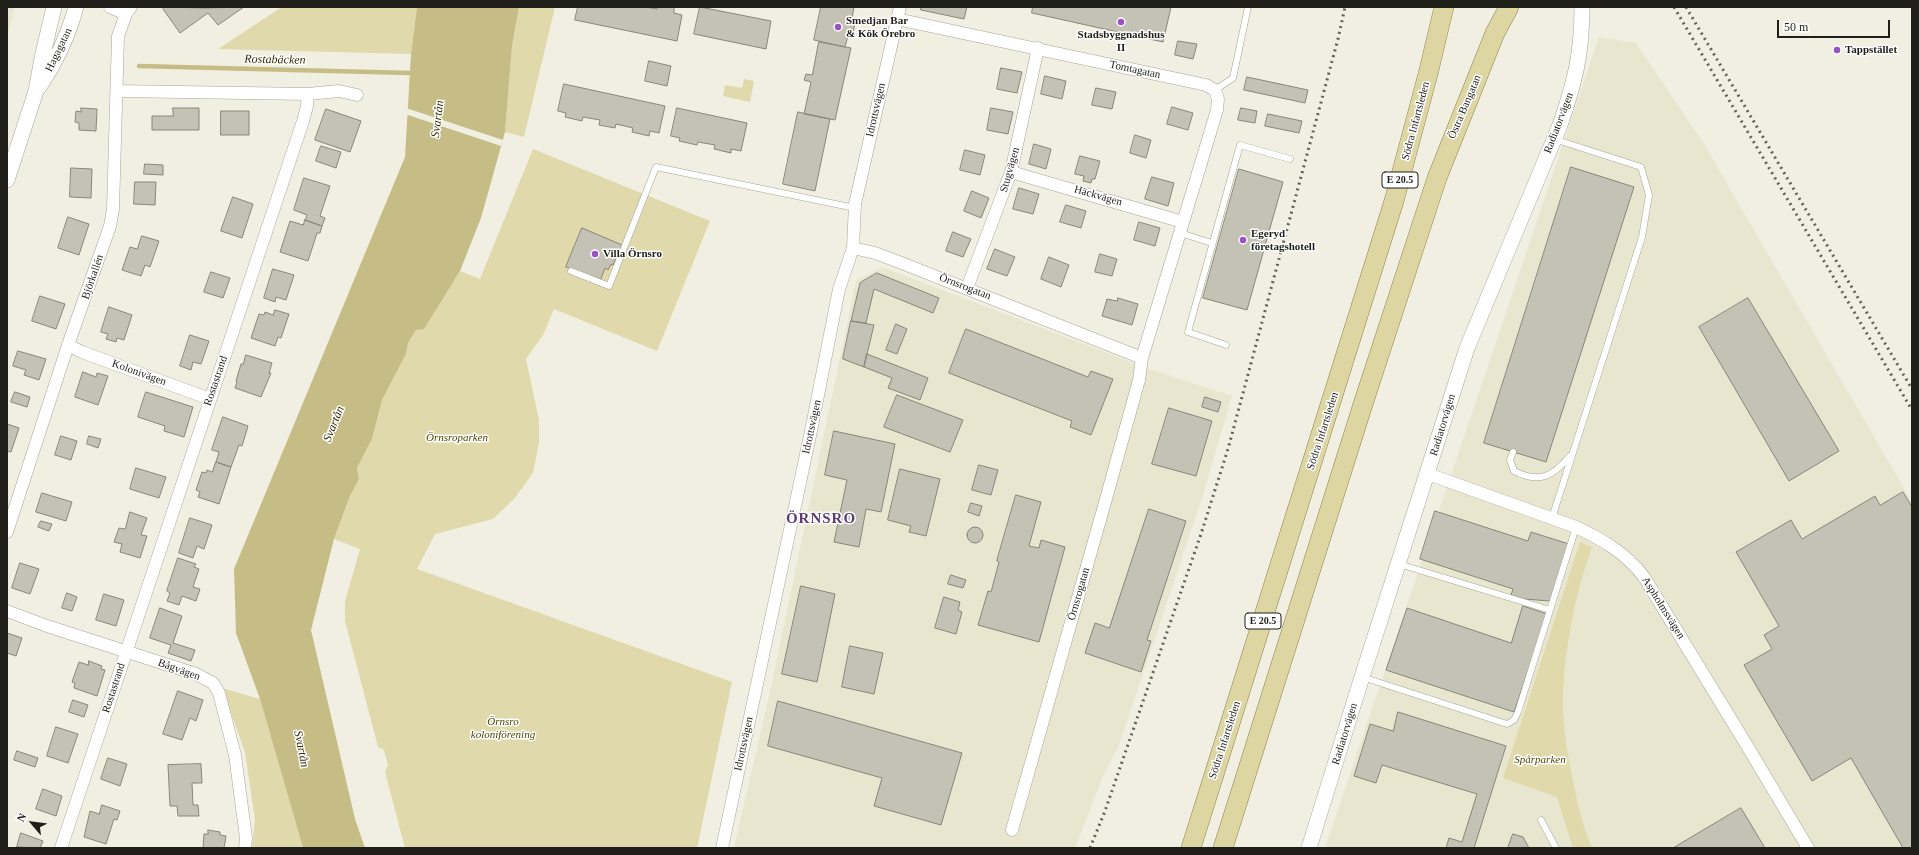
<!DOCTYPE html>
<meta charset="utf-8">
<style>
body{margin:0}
#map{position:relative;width:1919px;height:855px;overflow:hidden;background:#f1efe1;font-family:Georgia,serif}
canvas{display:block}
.frame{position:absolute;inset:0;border:8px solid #1f1e19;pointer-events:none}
.north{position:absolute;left:12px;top:803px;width:40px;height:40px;-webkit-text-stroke:3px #fff;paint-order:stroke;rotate:298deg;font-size:11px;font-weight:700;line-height:16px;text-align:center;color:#1f1e19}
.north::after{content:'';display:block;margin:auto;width:14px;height:18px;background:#1f1e19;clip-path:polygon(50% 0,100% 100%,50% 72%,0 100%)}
.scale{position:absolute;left:1777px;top:20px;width:113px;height:18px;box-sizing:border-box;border:2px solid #1f1e19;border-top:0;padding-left:5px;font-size:12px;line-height:14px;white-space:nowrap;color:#1f1e19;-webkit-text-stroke:3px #fff;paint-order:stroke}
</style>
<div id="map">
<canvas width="1919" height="855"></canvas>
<div class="frame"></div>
<div class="north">N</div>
<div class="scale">50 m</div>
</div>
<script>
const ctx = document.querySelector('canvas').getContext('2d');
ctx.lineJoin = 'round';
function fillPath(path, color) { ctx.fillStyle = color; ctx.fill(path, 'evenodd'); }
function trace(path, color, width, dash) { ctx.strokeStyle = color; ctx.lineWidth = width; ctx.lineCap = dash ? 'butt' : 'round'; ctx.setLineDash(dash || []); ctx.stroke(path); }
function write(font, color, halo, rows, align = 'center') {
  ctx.font = font + ' Georgia,serif'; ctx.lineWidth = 3; ctx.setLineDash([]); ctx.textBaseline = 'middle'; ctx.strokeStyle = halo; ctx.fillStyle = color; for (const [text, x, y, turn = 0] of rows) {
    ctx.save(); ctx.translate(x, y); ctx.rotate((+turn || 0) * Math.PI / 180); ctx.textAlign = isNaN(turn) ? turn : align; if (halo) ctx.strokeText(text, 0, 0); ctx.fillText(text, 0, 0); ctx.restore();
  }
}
fillPath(new Path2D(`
 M7,7H15L7,35Z
 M1599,37L1636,43L1704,144L1912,502V848H1325Z
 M882,267L1144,367L1232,396L1202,498L1118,748L1104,774L1075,848H734L771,687L856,281Z`), '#e9e6d0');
fillPath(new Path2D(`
 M282,7H417L411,54L218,49Z
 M519,7H555L524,137L505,132L512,46Z
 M744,79L754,81L750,102L723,96L725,85L742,88Z
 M533,149L710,221L657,351L554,309L543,335L526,359L539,420V442L533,473L514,499L493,519L435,534L417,569L732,682L697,848H405L385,772L388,765L384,750L378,747L345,621V601L360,549L334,539L350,496L359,479L357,468L372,439L382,400L406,354L408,343L416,330L445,295L460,271L480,279Z
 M1580,542L1592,547C1575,593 1562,659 1563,708C1564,733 1568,757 1573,781C1578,806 1582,824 1592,848H1573L1557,797L1503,778Z
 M222,688L260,699L303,848H252L255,820L245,752Z`), '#dfd9ab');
fillPath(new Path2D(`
 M417,7H519L512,46L505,132L481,218L460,271L424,329L416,330L408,343L406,354L382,400L372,439L357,468L359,479L350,496L334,539L311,630L355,819L365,848H303L260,699L236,633L234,569L405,157L411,54Z`), '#c5bd85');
fillPath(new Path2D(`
 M406,108L503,140L501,146L405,114Z`), '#f1efe1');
trace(new Path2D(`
 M139,66L410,73`), '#c5bd85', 4.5);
const building = new Path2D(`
 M165,7L205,8L244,7L218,25L208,13L180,33L163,9Z
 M578,7H646L657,9V7H674V13L682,15L677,41L575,20Z
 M700,7L771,21L766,49L694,34Z
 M821,7H854L852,18L856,19L852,37L848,36L845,47L814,40Z
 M921,7H967L964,19L921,10Z
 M1033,7H1171L1163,42L1032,13Z
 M1178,41L1197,44L1193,59L1175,55Z
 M819,42L851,48L835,120L804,114L811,82L804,80L806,74L812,75Z
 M649,61L671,66L667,86L645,81Z
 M1001,68L1022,72L1017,93L997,89Z
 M1045,76L1066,81L1062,99L1041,94Z
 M1247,77L1308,90L1305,103L1244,90Z
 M564,84L665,106L659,133L650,131L649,136L632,132L633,128L616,124L615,128L599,125L600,120L583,117L582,121L565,117L566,113L558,111Z
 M1096,88L1116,92L1112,109L1092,105Z
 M1172,107L1193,113L1188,130L1167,124Z
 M81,108L97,109L96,131L79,130V123L75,122L76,111L81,112Z
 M173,108H199V130H152V116H173Z
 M677,108L747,123L741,151L731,149V153L714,149L715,145L698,142L697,145L679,141L680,138L671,136Z
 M991,108L1013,112L1008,134L987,130Z
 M1241,108L1257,111L1255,123L1238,120Z
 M326,109L361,121L350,152L315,140Z
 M221,111H249V135H221Z
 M798,112L830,119L815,191L783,184Z
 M1268,114L1302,121L1299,133L1265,126Z
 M1135,135L1151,140L1146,158L1130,153Z
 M1034,144L1051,149L1046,169L1029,164Z
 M321,146L341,152L336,168L316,161Z
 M965,150L985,155L980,175L960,170Z
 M1080,156L1100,161L1095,179H1092L1091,183L1083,181L1084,176L1075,174Z
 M145,164L163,165V175L144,174Z
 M1571,167L1634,187L1546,462L1484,443Z
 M71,168L92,169L91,198L70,197Z
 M1239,169L1283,182L1247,310L1203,298Z
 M1152,177L1174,183L1168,206L1145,199Z
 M304,178L330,186L320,216L325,218L322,226L305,220L307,215L294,210Z
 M135,182H156L155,205L134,204Z
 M1019,188L1039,194L1033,214L1013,209Z
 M972,191L989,198L981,218L964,211Z
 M233,197L253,204L242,238L221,231Z
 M1066,205L1086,211L1081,228L1060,222Z
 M68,217L89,224L79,255L58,248Z
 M305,220L322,226L320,233H317L308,261L280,252L290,221L303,225Z
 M1139,222L1160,228L1155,246L1134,240Z
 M582,228L622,245L613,265L611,264L608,270L605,268L600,281L566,267Z
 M953,232L971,239L963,257L946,251Z
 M142,236L159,241L150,267L145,265L141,276L122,270L130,247L137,249Z
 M995,249L1015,257L1007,276L987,269Z
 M1100,254L1117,259L1112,276L1095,272Z
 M1049,257L1069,265L1061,287L1041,279Z
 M273,269L294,275L286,300L276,297L275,302L264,298Z
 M211,272L230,278L223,298L204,292Z
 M877,273L939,298L933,313L874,289L866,323L851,321L860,283Z
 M40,296L65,304L56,329L32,321Z
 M1118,298L1138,304L1132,325L1102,316L1107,299L1117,301Z
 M1748,298L1839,451L1789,481L1699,327Z
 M109,307L132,315L124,340L117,338L116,342L106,339L108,334L101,332Z
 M275,310L289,314L281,338L278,337L275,346L251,338L259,314L264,315L265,312L273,315Z
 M851,321L874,325L864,367L843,359Z
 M896,324L907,329L897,354L886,350Z
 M966,329L1088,377L1091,371L1113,379L1091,435L1070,427L1072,421L949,373Z
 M190,335L209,341L201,364L193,362L191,370L180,366Z
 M18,351L46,359L39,380L24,375L26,370L13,366Z
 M867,354L928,378L920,400L888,388L892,378L864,367Z
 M246,355L272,363L269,373H271L261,397L235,388L237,382L236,381L241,364H243Z
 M83,372L96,377L97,373L108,376L98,405L75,397Z
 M15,392L30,397L27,407L11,402Z
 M146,392L193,407L184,437L164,431L165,426L138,417Z
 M897,395L963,420L950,452L884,427Z
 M1205,397L1221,402L1218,412L1202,407Z
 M1169,408L1212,421L1196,476L1152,464Z
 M223,417L248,426L242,446L239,445L231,467L216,462L219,452L212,450Z
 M7,424L19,428L11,452L7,451Z
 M834,431L895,444L881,512L866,509L859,547L834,542L847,480L825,475Z
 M61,436L77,441L71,460L55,455Z
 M89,436L101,439L98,448L87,444Z
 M216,462L231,467L219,504L198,497L200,492L196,490L202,472L206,473L207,470L212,472Z
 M979,465L998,470L991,495L972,490Z
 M136,468L166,477L159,498L130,489Z
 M900,469L940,479L926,536L909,532L911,526L888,520Z
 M1903,492L1912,507V848H1903L1851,758L1812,781L1744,665L1772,649L1764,635L1779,626L1736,552L1791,520L1802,539L1875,496L1880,505Z
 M42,493L72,502L66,521L36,512Z
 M1016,495L1041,502L1029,546L1039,548L1041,540L1065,547L1039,642L978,625L988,591L991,592L999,562L997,561Z
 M971,503L982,506L979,516L968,512Z
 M1149,509L1186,521L1147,640L1151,641L1141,672L1085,653L1095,623L1109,628Z
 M1435,511L1528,541L1531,532L1569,544L1550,601L1524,599L1511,595L1513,589L1420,559Z
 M130,512L147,518L141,535L147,536L140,558L120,552L122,544L114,542L119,528L125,529Z
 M190,518L212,525L204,549L197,546L193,558L179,553Z
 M41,521L52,524L49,531L38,527Z
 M967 535a8 8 0 1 1 16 0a8 8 0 1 1-16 0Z
 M178,558L196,564L194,567L199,569L193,587L200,589L196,601L182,596L179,605L167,601L170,593L167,591Z
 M20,563L39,569L30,594L12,588Z
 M951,575L966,580L963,588L948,584Z
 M801,586L835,594L817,682L782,674Z
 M67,593L77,597L72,611L62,608Z
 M104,594L124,600L116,626L96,620Z
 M944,597L960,602L958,610L962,612L956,634L935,628Z
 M1523,606L1547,614L1514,712L1386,670L1407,608L1511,643Z
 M160,608L182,616L173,643L195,650L191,661L168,653L171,645L150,638Z
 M7,633L22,638L16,656L7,653Z
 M850,646L883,653L874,694L842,687Z
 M89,661L102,666L101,669L105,670L97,696L74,688L75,683L72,682L79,662L88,665Z
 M178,691L203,700L196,721L190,718L182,740L163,734Z
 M73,700L88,705L84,717L69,712Z
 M778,701L962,753L941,825L874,806L882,778L768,746Z
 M1398,712L1506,746L1474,848H1446L1449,838L1462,842L1477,794L1382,765L1376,783L1354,776L1370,724L1393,731Z
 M56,727L78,734L68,763L47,756Z
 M17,751L38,758L35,767L14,760Z
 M108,758L127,764L120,786L101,779Z
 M201,764L202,783H192L193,805H198L199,816H178L177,806H170L168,765Z
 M43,789L62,796L56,816L36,809Z
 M102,805L120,811L117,820L114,819L106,844L84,837L90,811L99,814Z
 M1741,808L1765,848H1673L1678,845Z
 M208,830L220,832V835L226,836L224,848H203L204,834H208Z
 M21,833L43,841L40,848L17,847Z
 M1513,834L1523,837L1529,848H1508Z`);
fillPath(building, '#c4c2b5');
trace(building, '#88867a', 1);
const service = new Path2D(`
 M1215,90L1233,78L1248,7
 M1180,233L1212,243
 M571,271L609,286L656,167L855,208
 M1226,345L1188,332L1240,145L1290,159
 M1513,452L1510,460L1514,471C1540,484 1553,476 1570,456
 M1552,518L1642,237L1649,195L1641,167L1554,139
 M1399,564L1550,610L1576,527
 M1362,677L1507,724L1514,720L1518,712L1550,610
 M1541,820L1556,848`);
const minor = new Path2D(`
 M110,7L126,14
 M897,19L1206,85L1215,90L1218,99L1217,110L1142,358L1139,380L1104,506L1012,830
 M308,94L339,91L357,95
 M1011,172L1183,222
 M853,248L875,253L899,262L1142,358
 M967,288L1011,172L1038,48
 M68,345L82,352L210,399
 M1428,474L1576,527C1603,540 1626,553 1644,577L1746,744L1808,848
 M7,532L68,345L110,226L113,209L118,36L126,14L131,7
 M7,611L47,626L196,674L213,683L219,693L235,755L246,838L245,848
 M61,848L303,121L307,106L308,94L117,91
 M722,848L811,431L839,289L853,248L855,204L900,7`);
const tertiary = new Path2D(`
 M39,87C56,62 68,36 76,7
 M7,180L36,91L42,58L54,7
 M1309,848L1362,677L1467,348L1560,125C1575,82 1582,53 1582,7`);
const primary = new Path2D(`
 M1191,848L1394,201L1428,74L1444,7
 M1223,848L1364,401L1437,178L1495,33L1509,7`);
trace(service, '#a6a597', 7);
trace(minor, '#a6a597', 13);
trace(tertiary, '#a6a597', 16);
trace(primary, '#8c844b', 20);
trace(service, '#fff', 6);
trace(minor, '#fff', 12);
trace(tertiary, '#fff', 15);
trace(primary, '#ddd6a3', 19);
trace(new Path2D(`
 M1674,7L1912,410
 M1686,7L1912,389
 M1090,848L1105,811L1201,534L1228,449L1338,39L1345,7`), '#626159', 3, [2, 4]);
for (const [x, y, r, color] of [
 [1121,22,4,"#9a51c4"],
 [838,27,4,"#9a51c4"],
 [1837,50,4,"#9a51c4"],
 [1243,240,4,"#9a51c4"],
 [595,254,4,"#9a51c4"]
]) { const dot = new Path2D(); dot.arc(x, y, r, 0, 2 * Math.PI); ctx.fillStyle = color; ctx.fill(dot); trace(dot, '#fff', 1.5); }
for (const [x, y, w] of [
 [1400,180,36],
 [1263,621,36]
]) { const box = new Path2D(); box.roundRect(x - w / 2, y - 8, w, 16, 3); ctx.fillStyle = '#fff'; ctx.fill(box); trace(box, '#1f1e19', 1); }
write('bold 10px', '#1f1e19', null, [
 ["E 20.5",1400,180],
 ["E 20.5",1263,621]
]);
write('bold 11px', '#1f1e19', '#fff', [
 ["Smedjan Bar",846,21],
 ["& Kök Örebro",846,34],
 ["Stadsbyggnadshus",1121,35,"center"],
 ["II",1121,48,"center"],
 ["Tappstället",1845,50],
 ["Egeryd",1251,234],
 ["företagshotell",1251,247],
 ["Villa Örnsro",603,254]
], 'left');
write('11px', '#1f1e19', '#fff', [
 ["Hagagatan",59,50,-64],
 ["Tomtagatan",1135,70,12],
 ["Östra Bangatan",1465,107,-67],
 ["Idrottsvägen",876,110,-77],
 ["Södra Infartsleden",1416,121,-75],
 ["Radiatorvägen",1559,123,-69],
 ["Stugvägen",1010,170,-74],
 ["Häckvägen",1098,196,16],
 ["Björkallén",93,277,-71],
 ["Örnsrogatan",965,287,21],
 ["Kolonivägen",139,373,20],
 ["Rostastrand",216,381,-71],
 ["Radiatorvägen",1443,425,-73],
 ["Idrottsvägen",812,427,-78],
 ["Södra Infartsleden",1323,431,-72],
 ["Örnsrogatan",1079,594,-74],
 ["Aspholmsvägen",1663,608,58],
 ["Bågvägen",179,670,20],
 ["Rostastrand",114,688,-72],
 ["Radiatorvägen",1345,734,-73],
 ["Södra Infartsleden",1225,740,-72],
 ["Idrottsvägen",744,744,-78]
]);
write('italic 11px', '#504700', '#fff', [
 ["Örnsroparken",457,438],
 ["Örnsro",503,722],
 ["koloniförening",503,735],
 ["Spårparken",1540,760]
]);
write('italic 12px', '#332d00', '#fff', [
 ["Rostabäcken",275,60,1],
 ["Svartån",438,119,-83],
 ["Svartån",334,424,-68],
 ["Svartån",301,749,79]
]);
ctx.letterSpacing = '1px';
write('bold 15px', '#5e3b74', '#fff', [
 ["ÖRNSRO",821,519]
]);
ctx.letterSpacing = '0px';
</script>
